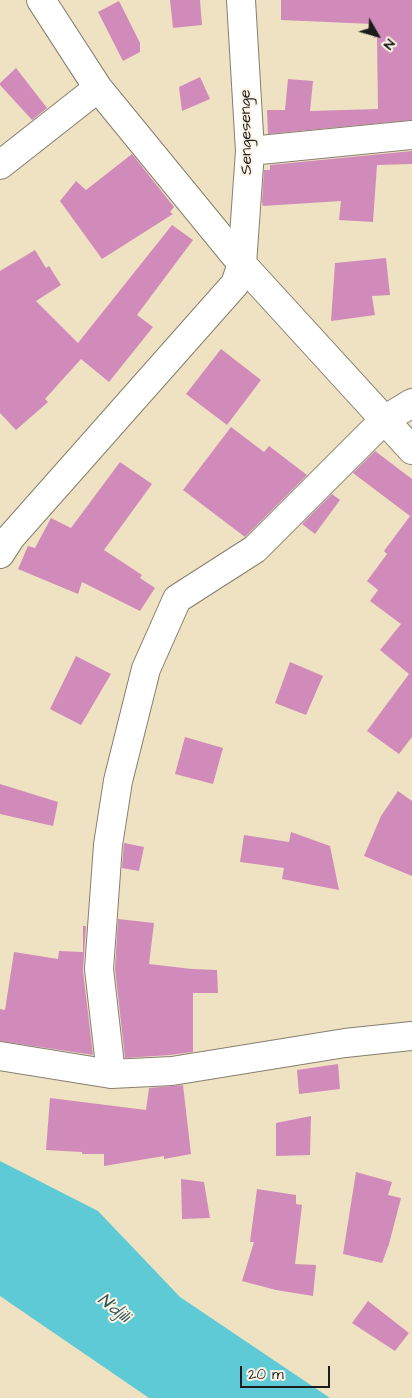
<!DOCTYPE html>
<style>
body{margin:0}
#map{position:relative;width:412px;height:1398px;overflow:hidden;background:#efe2c2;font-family:"Architects Daughter",sans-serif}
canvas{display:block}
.north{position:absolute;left:352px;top:10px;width:50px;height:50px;-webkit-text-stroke:4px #fcf5e5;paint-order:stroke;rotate:128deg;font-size:14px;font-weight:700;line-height:20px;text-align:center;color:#1c1c1c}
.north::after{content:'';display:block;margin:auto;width:18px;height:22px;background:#1c1c1c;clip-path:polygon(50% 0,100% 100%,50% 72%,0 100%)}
.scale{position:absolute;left:240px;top:1366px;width:90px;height:22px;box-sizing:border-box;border:2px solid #1c1c1c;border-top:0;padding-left:6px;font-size:15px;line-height:18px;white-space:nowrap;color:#1c1c1c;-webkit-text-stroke:4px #fcf5e5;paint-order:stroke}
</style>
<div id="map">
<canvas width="412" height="1398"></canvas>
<div class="north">N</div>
<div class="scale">20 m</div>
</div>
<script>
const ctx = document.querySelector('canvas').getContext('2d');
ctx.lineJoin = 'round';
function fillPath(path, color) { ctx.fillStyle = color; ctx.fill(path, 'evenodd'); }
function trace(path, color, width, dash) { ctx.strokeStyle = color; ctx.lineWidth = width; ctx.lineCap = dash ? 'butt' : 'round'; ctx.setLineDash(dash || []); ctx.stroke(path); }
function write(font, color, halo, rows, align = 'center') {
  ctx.font = font + ' "Architects Daughter",sans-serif'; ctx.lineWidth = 4; ctx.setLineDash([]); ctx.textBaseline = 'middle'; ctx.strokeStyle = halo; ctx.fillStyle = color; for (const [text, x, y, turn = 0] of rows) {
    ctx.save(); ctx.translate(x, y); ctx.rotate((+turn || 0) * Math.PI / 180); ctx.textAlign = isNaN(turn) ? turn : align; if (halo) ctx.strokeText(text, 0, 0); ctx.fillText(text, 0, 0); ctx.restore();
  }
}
fillPath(new Path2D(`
 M0,1161L98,1211L180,1297L330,1398H149L0,1296Z`), '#5ecad6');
fillPath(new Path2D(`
 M170,0H200L202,25L173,28Z
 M281,0H412V120L268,134L267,110H285L288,79L313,81L310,111L378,109L377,37L374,38L373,24L281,20Z
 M119,1L140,43V52L123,61L98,12Z
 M16,68L47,108L32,120L0,85V83Z
 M200,77L210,99L182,111L179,87Z
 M412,151V164L377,165L373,222L339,220L341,201L263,206L262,202L264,170H270V165Z
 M132,154L174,207L170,212L173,214L102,259L60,201L76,181L86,190Z
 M172,225L193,240L137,315L153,327L109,382L81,359L45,399L48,402L16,430L0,413V271L35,250L46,268L49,266L61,285L36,301L78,343Z
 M386,258L390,295L372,296L375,315L331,321L335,263Z
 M221,349L261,380L227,425L186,394Z
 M231,427L264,452L269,446L307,475L245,537L183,490Z
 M375,451L412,479V737L399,754L367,731L409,674L380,650L401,624L370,601L378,590L367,581L387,554L384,551L410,516L353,473Z
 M120,462L152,484L104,550L142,575L140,578L155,588L140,611L82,582L78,594L18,569L28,546L35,548L51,518L71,528Z
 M332,494L340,500L315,534L302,524Z
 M76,656L111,674L81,725L50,709Z
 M290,662L323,676L306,715L275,703Z
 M185,737L223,748L213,784L175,774Z
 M0,784L58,802L53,826L0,814Z
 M398,791L412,801V876L364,856L381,816Z
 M291,832L330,846L339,890L282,879L284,868L240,862L244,835L289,842Z
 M124,843L144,847L139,871L122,868Z
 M118,919L154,923L149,964L192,969L217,970L218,993H193V1052L170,1055L125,1058L115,969Z
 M83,926H86L83,971L93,1055L0,1041V1009L5,1010L14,952L58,959L59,951L83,952Z
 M338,1064L340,1089L299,1094L297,1070Z
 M183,1085L191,1154L164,1159V1156L104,1166V1154H82V1152L46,1150L50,1098L146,1110L149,1088Z
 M311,1116L310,1155L276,1156V1123Z
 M356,1172L392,1182L388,1195L401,1198L389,1244L382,1263L343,1254Z
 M181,1179L204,1182L210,1218L182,1219Z
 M257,1189L296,1195V1204L302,1205L295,1264L316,1265L313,1296L276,1290L242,1281L254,1242H250Z
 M368,1301L409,1333L395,1351L352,1323Z`), '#d08bba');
const minor = new Path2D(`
 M41,0L98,88L242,264L412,450
 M250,151L412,135
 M0,165L98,88
 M0,554L11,537L235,284L242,264L250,151L241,0
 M0,1056L111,1074L172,1071L345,1043L412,1036
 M111,1074L99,969L108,845L118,781L146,669L177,599L255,549L384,420L412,403`);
trace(minor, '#867f6f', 30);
trace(minor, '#fff', 28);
write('16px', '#1c1c1c', '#fcf5e5', [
 ["Sengesenge",247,132,-91]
]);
write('italic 18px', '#33595d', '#fcf5e5', [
 ["N'djili",113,1309,38]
]);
</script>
